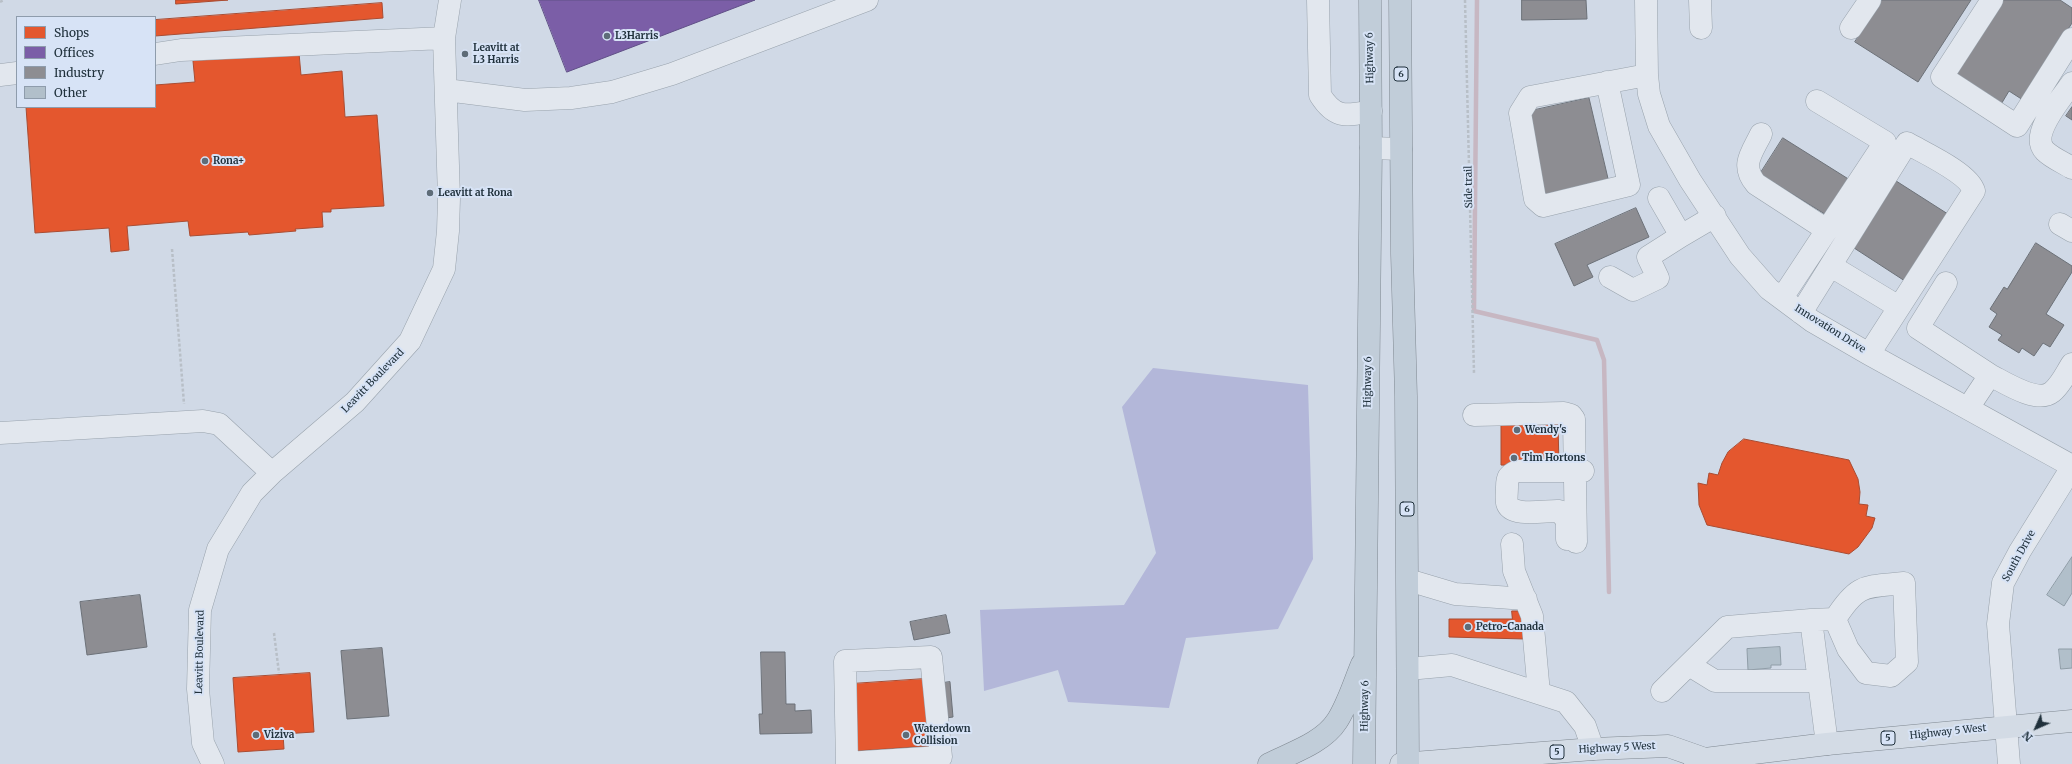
<!DOCTYPE html>
<style>
body{margin:0}
#map{position:relative;width:2072px;height:764px;overflow:hidden;background:#d0d9e6;font-family:Merriweather,serif}
canvas{display:block}
.legend{position:absolute;left:16px;top:16px;width:140px;height:92px;box-sizing:border-box;background:#d7e3f6;border:1px solid #8e9cac;margin:0;padding:5px 7px;list-style:none;font-size:12px;color:#20313c}
.legend li{display:flex;align-items:center;gap:8px;height:20px}
.legend b{width:20px;border:1px solid #8e9cac}
.north{position:absolute;left:2016px;top:708px;width:40px;height:40px;-webkit-text-stroke:3px #d7e3f6;paint-order:stroke;rotate:225deg;font-size:11px;font-weight:700;line-height:16px;text-align:center;color:#20313c}
.north::after{content:'';display:block;margin:auto;width:14px;height:18px;background:#20313c;clip-path:polygon(50% 0,100% 100%,50% 72%,0 100%)}
</style>
<div id="map">
<canvas width="2072" height="764"></canvas>
<ul class="legend">
<li><b style="height:11px;background:#e4572e"></b>Shops</li>
<li><b style="height:11px;background:#7b5ea7"></b>Offices</li>
<li><b style="height:11px;background:#8d8d92"></b>Industry</li>
<li><b style="height:11px;background:#b1bfca"></b>Other</li>
</ul>
<div class="north">N</div>
</div>
<script>
const ctx = document.querySelector('canvas').getContext('2d');
ctx.lineJoin = 'round';
function fillPath(path, color) { ctx.fillStyle = color; ctx.fill(path, 'evenodd'); }
function trace(path, color, width, dash) { ctx.strokeStyle = color; ctx.lineWidth = width; ctx.lineCap = dash ? 'butt' : 'round'; ctx.setLineDash(dash || []); ctx.stroke(path); }
function write(font, color, halo, rows, align = 'center') {
  ctx.font = font + ' Merriweather,serif'; ctx.lineWidth = 4; ctx.setLineDash([]); ctx.textBaseline = 'middle'; ctx.strokeStyle = halo; ctx.fillStyle = color; for (const [text, x, y, turn = 0] of rows) {
    ctx.save(); ctx.translate(x, y); ctx.rotate((+turn || 0) * Math.PI / 180); ctx.textAlign = isNaN(turn) ? turn : align; if (halo) ctx.strokeText(text, 0, 0); ctx.fillText(text, 0, 0); ctx.restore();
  }
}
fillPath(new Path2D(`
 M1153,368L1308,385L1313,559L1278,629L1186,638L1169,708L1068,702L1058,670L984,691L980,610L1124,605L1156,553L1122,407Z`), '#b3b7d9');
const shops = new Path2D(`
 M176,0H228L176,4Z
 M382,3L383,18L155,36V20Z
 M299,53L301,75L342,71L345,117L377,115L384,206L331,209V212H322L323,227L295,229L296,231L249,235L248,232L190,236L188,221L127,226L129,250L111,252L109,228L35,233L26,107H155V85L195,82L193,61Z
 M1558,422L1559,467L1501,465V423Z
 M1744,439L1849,460L1858,479L1860,492L1859,504L1868,505L1866,516L1875,518L1872,528L1858,547L1849,554L1707,525L1699,505L1698,483L1707,485L1709,473L1718,475L1722,463L1728,452Z
 M1512,611H1525V639L1449,637V619H1512Z
 M310,673L314,732L283,734L284,749L238,752L233,678Z
 M924,679L929,746L856,751L851,684Z`);
fillPath(shops, '#e4572e');
trace(shops, '#a94c32', 1);
const offices = new Path2D(`
 M539,0H755L567,72Z`);
fillPath(offices, '#7b5ea7');
trace(offices, '#605087', 1);
const industry = new Path2D(`
 M1522,0H1586L1587,19L1522,20Z
 M1882,0H1971L1918,82L1855,42Z
 M1997,0H2060L2072,8V23L2023,100L2009,91L2000,106L1955,78L1957,63Z
 M1589,98L1610,187L1546,202L1526,112Z
 M2072,107V120L2066,116Z
 M1783,138L1850,180L1828,216L1760,174Z
 M1893,179L1951,216L1908,283L1851,246Z
 M1636,208L1649,237L1587,265L1593,277L1574,286L1555,244Z
 M2036,243L2072,266V272L2046,314L2064,325L2050,347L2043,343L2034,356L2022,348L2019,353L1998,340L2002,335L1989,327L1997,314L1990,309L2004,287L2007,289Z
 M140,595L147,647L87,655L80,602Z
 M946,615L950,633L914,640L910,622Z
 M382,648L389,716L347,719L341,651Z
 M761,652H785L786,704H795V711L811,710L812,733L760,734L759,714H762Z
 M950,682L953,717L946,718L943,683Z`);
fillPath(industry, '#8d8d92');
trace(industry, '#6c7178', 1);
trace(new Path2D(`
 M1477,0L1474,311L1597,340L1604,360L1609,592`), '#c7b7c2', 4.5);
const building = new Path2D(`
 M2072,557V593L2064,606L2047,595Z
 M1780,647L1781,665H1771V668L1748,670L1747,649Z
 M2059,649H2072V668L2061,669Z`);
fillPath(building, '#b1bfca');
trace(building, '#8f9da7', 1);
const minor = new Path2D(`
 M1318,0L1320,95C1335,119 1346,116 1371,111
 M1646,0L1647,75L1649,94L1659,126L1690,180L1740,256L1769,289L1812,321L1869,354L2072,466
 M1700,0L1701,28
 M1992,0L1942,77L2017,126L2072,39
 M1851,28L1870,0
 M155,54L181,50L444,38
 M0,75L17,73
 M1607,82L1629,185L1543,206L1535,199L1520,113L1530,97L1647,75
 M2072,83C2062,97 2029,135 2045,151C2052,158 2064,163 2072,168
 M446,90L525,100L571,98L612,92L672,74L867,0
 M1761,134C1752,153 1740,165 1756,184L1827,230
 M1371,148L1401,149
 M1659,198L1681,236L1715,216
 M2060,224L2072,231
 M1831,266L1899,307
 M1610,277L1633,290L1658,278L1648,257L1681,236
 M1946,283L1918,328L1990,375L1968,408
 M1782,298L1885,142L1817,101
 M1801,313L1907,143C1924,153 1969,173 1974,191L1869,354
 M1990,375C2004,382 2037,404 2052,392C2061,385 2066,373 2072,364
 M1474,415L1564,413L1571,415L1574,419L1576,542
 M0,433L203,421L219,424L272,473
 M1567,539V520L1559,511C1547,510 1511,518 1507,503C1506,499 1507,492 1507,487C1507,478 1508,475 1517,471H1583
 M1512,544L1514,571L1532,616L1539,693
 M1408,580L1455,594L1526,599
 M1811,620L1835,619C1858,583 1865,587 1904,583L1907,662L1891,676L1866,673L1848,649L1835,619
 M1689,665L1715,681H1819
 M1408,669L1452,665L1566,702L1585,726L1593,749
 M1662,691L1727,627L1811,620L1827,744
 M213,764L203,743L198,689L200,610L218,549L252,493L272,473L355,402L410,341L444,269L448,231L449,198L444,38L450,0
 M847,764L845,661L931,657L941,757L847,763
 M2009,764L1998,624L2003,583L2020,551L2072,467`);
const major = new Path2D(`
 M1401,764L1593,749L1668,746L1705,759
 M1695,764L1705,759L1827,744L2072,721`);
const highway = new Path2D(`
 M1400,0L1402,254L1406,396L1408,764
 M1269,764C1291,753 1323,743 1337,721C1348,704 1354,683 1362,664
 M1364,764L1371,148L1370,0`);
trace(minor, '#98a2ac', 23);
trace(major, '#7f8891', 23);
trace(highway, '#7f8891', 23);
trace(new Path2D(`
 M1465,0L1474,373
 M0,2L4,0
 M172,249L184,404
 M274,633L279,673`), '#b8bfc7', 2.5, [3, 2]);
trace(minor, '#e2e7ee', 22);
trace(major, '#d3dbe5', 22);
trace(highway, '#c1cdd9', 22);
for (const [x, y, r, color] of [
 [607,36,4,"#5e6c78"],
 [465,54,4,"#5e6c78"],
 [205,161,4,"#5e6c78"],
 [430,193,4,"#5e6c78"],
 [1517,430,4,"#5e6c78"],
 [1514,458,4,"#5e6c78"],
 [1468,627,4,"#5e6c78"],
 [256,735,4,"#5e6c78"],
 [906,735,4,"#5e6c78"]
]) { const dot = new Path2D(); dot.arc(x, y, r, 0, 2 * Math.PI); ctx.fillStyle = color; ctx.fill(dot); trace(dot, '#d7e3f6', 1.5); }
for (const [x, y, w] of [
 [1401,74,14],
 [1407,509,14],
 [1888,738,14],
 [1557,752,14]
]) { const box = new Path2D(); box.roundRect(x - w / 2, y - 7, w, 14, 3); ctx.fillStyle = '#d7e3f6'; ctx.fill(box); trace(box, '#20313c', 1); }
write('bold 9px', '#20313c', null, [
 ["6",1401,74],
 ["6",1407,509],
 ["5",1888,738],
 ["5",1557,752]
]);
write('bold 10px', '#20313c', '#d7e3f6', [
 ["L3Harris",615,36],
 ["Leavitt at",473,48],
 ["L3 Harris",473,60],
 ["Rona+",213,161],
 ["Leavitt at Rona",438,193],
 ["Wendy's",1525,430],
 ["Tim Hortons",1522,458],
 ["Petro-Canada",1476,627],
 ["Waterdown",914,729],
 ["Collision",914,741],
 ["Viziva",264,735]
], 'left');
write('10px', '#20313c', '#d7e3f6', [
 ["Highway 6",1370,58,-91],
 ["Side trail",1469,187,-91],
 ["Innovation Drive",1830,329,32],
 ["Leavitt Boulevard",373,381,-46],
 ["Highway 6",1368,382,-89],
 ["South Drive",2019,556,-61],
 ["Leavitt Boulevard",200,652,-89],
 ["Highway 6",1365,706,-89],
 ["Highway 5 West",1948,732,-6],
 ["Highway 5 West",1617,748,-3]
]);
</script>
